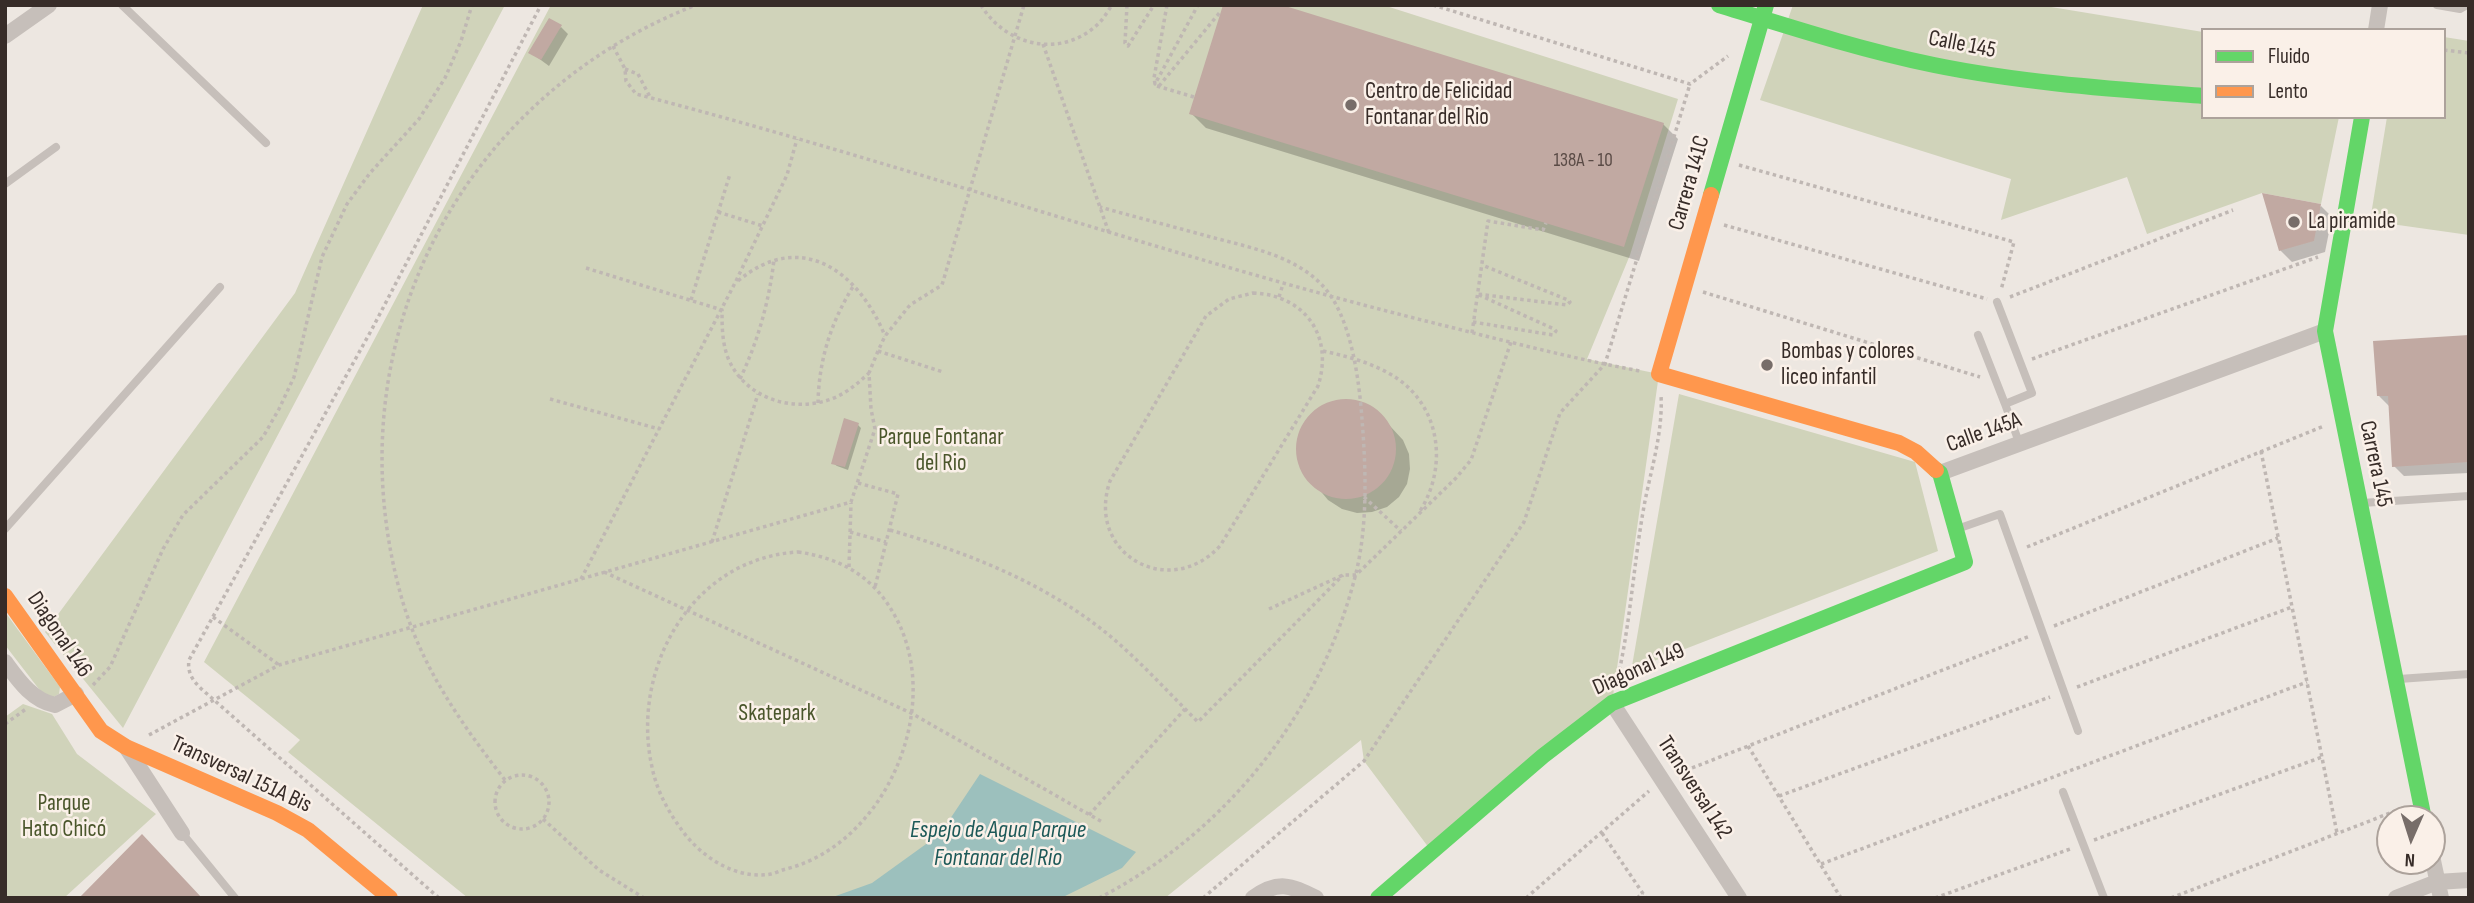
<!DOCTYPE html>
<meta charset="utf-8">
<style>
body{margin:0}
#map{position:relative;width:2474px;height:903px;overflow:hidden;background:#ede7e1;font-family:"Sofia Sans Condensed",sans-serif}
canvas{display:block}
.frame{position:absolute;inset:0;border:7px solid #372c28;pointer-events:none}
.legend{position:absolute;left:2201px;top:28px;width:245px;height:91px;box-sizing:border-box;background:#faf0e8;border:2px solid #aca29b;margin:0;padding:9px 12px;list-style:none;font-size:21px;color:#372c28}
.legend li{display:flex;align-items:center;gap:14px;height:35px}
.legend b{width:35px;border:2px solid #aca29b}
.north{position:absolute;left:2376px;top:805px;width:70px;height:70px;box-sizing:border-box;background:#faf0e8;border:2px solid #aca29b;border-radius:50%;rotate:183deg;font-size:19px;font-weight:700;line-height:28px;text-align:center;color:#372c28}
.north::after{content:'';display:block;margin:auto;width:24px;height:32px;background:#776d69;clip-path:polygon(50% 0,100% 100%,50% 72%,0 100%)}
</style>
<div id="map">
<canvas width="2474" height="903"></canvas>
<div class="frame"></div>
<ul class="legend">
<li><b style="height:9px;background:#63d668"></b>Fluido</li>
<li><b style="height:9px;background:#ff974d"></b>Lento</li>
</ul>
<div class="north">N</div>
</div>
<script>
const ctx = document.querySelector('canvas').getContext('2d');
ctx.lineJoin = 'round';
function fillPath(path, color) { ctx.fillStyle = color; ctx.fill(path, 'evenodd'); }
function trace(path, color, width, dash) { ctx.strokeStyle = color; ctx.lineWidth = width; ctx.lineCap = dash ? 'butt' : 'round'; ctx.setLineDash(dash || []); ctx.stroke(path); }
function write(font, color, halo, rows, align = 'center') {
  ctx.font = font + ' "Sofia Sans Condensed",sans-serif'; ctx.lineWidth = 5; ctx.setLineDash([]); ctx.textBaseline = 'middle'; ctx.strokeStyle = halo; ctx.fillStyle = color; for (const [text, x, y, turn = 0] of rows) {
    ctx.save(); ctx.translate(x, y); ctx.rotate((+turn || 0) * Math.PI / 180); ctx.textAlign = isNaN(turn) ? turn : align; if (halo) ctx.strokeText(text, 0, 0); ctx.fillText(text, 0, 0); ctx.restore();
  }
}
fillPath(new Path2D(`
 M423,5H505L123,728L45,632L295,293Z
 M551,5H1383L1678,99L1630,255L1587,359L1659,374L1612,703L1432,852L1364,761L1361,740L1165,898H468L288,752L300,740L204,662Z
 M1793,5H2039L2203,32V117H2339L2321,204L2262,193L2147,234L2127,177L2001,220L2011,179L1760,100Z
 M2444,37L2469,41V235L2370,221L2387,117H2444Z
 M1679,394L1915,462L1938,551L1654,661L1632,666Z
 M5,612L60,687L59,694L52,698L42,693L5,645Z
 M23,704L52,714L77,754L156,814L64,898H5V717Z`), '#d0d3ba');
fillPath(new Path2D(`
 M980,774L1136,852L1122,868L1061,898H830L872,883L940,834Z`), '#9cc0bd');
fillPath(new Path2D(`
 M561,27L568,34L549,66L530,52Z
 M1191,113L1663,124L1678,139L1639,261L1206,128Z
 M2321,206L2332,217L2325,252L2292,262L2280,250Z
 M2469,337V473L2404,476L2394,466L2389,406L2379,396Z
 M1348,401L1363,404L1377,412L1403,440L1409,454L1410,469L1407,484L1399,497L1387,507L1372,512L1357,513L1342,509L1328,500L1303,470L1298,454L1299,438L1305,423L1317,411L1332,403Z
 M858,425L861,428L848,470L837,466L833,463Z`), '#0003');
fillPath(new Path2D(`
 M1223,5H1282L1664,123L1624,247L1189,114Z
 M549,18L562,25L541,60L528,53Z
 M2262,193L2321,204L2314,241L2279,251Z
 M2469,335V462L2392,467L2388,396H2377L2373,341Z
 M1296 449a50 50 0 1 1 100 0a50 50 0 1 1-100 0Z
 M844,418L859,423L845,467L831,464Z
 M142,834L202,898H79Z`), '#c1a9a2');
trace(new Path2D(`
 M981,5C1006,47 1063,59 1099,23C1104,18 1108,11 1112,5
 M1127,5L1125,43L1128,46L1154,5
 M1167,5L1154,78L1155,84L1198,5
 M1433,5L1690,84L1728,56
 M1043,44L1109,233
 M613,46L625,69L626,81L636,94C909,165 1176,260 1450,327C1513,343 1576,359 1640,371
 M2444,50L2469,53
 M625,69L638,74L650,97
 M1157,86L1194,97
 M1159,86L1221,11
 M1739,165L2014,242L2001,290
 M718,212L763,226
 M1724,225L1987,299
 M586,268L722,310C722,326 722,342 728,358C745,399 794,414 834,398C848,392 858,383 869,373
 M738,281C801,228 859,272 885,336
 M1703,292L1980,377
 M1253,293C1305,295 1334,336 1318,386L1220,546C1169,601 1085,554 1110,481L1206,316L1229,299Z
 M1279,297L1283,284
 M2010,297L2233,210
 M691,300L730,174
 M1473,322L1553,335L1556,331L1554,329L1477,294L1567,305L1570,302L1568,300L1482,265
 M1472,333L1488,221L1543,230L1546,223
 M878,351L943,372
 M1323,351C1346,356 1369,362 1390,374C1440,402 1449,465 1420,511
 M2032,359L2318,257
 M740,379C758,341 769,302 774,260
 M550,399L659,429
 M818,403C819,359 831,322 854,285
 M2261,451L2337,833
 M858,483L898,494L875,587
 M1364,497L1401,531
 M890,530C968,553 1046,583 1110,636C1141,662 1169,693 1198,722L1343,575
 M850,532L886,542
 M712,542L758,394
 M2027,547L2324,426
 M798,552C841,558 874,577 895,616C945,706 886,844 786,869C781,870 776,873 771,874C738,880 704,859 684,833C669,813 657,792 652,767C630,669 692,558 798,552Z
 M849,567L851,503
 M604,572L911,713L1104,823
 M581,579L735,283L787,175L797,139
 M1269,609L1343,575H1356L1456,478L1471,460L1511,342
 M213,617L279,665
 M2054,626L2278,538
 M1618,677C1631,619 1634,559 1645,501C1652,466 1663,431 1661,395
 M93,685L110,667L163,549L183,515L263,437L279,409L294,377L322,257L347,204L370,173L419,119L445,78L461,41L472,5
 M2077,687L2292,607
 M5,724L26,709
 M149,735L279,665L851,502L875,429L871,409L869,373L878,351L885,336L910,305L942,285L1024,5
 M1748,746L1841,898
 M1679,773L2030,636
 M495 802a27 27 0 1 1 54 0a27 27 0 1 1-54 0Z
 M505,780C460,722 419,664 400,592C333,345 458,98 696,5
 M1779,796L2050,697
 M1089,815L1185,709
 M543,819L599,870L644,898
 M1602,833L1646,898
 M2094,840L2322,757
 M1821,864L2307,682
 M439,898L214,700C201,688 186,679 189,660L372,329L541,5
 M1099,898C1225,833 1320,714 1355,577C1368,527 1366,470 1362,419C1359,379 1351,315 1322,285C1292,254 1247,247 1207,236C1171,226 1135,217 1100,207
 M1203,898L1364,761L1524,522L1560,413L1605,364L1690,84
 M1526,898L1649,791
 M1637,898L1643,893
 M1935,898L2070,849
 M2171,898L2403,808`), '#bfb7b3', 3.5, [3.5, 3.5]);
trace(new Path2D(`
 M122,5L266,143
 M2437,5L2460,9L2467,5
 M5,184L56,147
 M1997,302L2032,393L2005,404L2020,445
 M1978,335L2005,404
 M2362,503L2469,496
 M5,529L220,287
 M1957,529L2000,514L2078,731
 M2399,679L2469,674
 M2063,792L2104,898
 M182,833L235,898`), '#c6bfba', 8);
trace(new Path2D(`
 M2376,30L2380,5
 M5,36L49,5
 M1940,473L2325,331
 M5,662C19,681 32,700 55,705L76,694
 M1612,703L1739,898
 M126,747L182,833
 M2432,856L2441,898
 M1253,898C1278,880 1290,885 1316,898
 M2396,898L2437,882L2469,880`), '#c6bfba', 16);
trace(new Path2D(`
 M1719,5C1790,27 1861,50 1934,65C2022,83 2113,89 2203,96
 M2362,117L2325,331L2424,819
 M1711,195L1766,5
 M1378,898L1543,756L1612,703L1965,562L1940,473L1936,470`), '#63d668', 16);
trace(new Path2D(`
 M1711,195L1659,374L1899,443L1916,452L1936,470
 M5,596L101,731L126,747L277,813L308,830L390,898`), '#ff974d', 16);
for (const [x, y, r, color] of [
 [1351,105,7,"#776d69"],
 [2294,222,7,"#776d69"],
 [1767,365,7,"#776d69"]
]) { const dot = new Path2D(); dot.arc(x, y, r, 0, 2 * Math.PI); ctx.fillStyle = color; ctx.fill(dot); trace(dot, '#faf0e8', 2.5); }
write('19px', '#5a4b46', null, [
 ["138A - 10",1583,161]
]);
write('23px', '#372c28', '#faf0e8', [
 ["Calle 145",1962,45,11],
 ["Carrera 141C",1690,183,-74],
 ["Calle 145A",1984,433,-20],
 ["Carrera 145",2375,464,78],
 ["Diagonal 146",59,635,56],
 ["Diagonal 149",1639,670,-24],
 ["Transversal 151A Bis",241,775,25],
 ["Transversal 142",1694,788,57]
]);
write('23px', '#372c28', '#faf0e8', [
 ["Centro de Felicidad",1365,92],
 ["Fontanar del Rio",1365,118],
 ["La piramide",2308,222],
 ["Bombas y colores",1781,352],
 ["liceo infantil",1781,378]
], 'left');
write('23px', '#4a562b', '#faf0e8', [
 ["Parque Fontanar",941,438],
 ["del Rio",941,464],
 ["Skatepark",777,714],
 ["Parque",64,804],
 ["Hato Chicó",64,830]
]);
write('italic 24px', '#1d5958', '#faf0e8', [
 ["Espejo de Agua Parque",998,831],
 ["Fontanar del Rio",998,859]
]);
</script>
